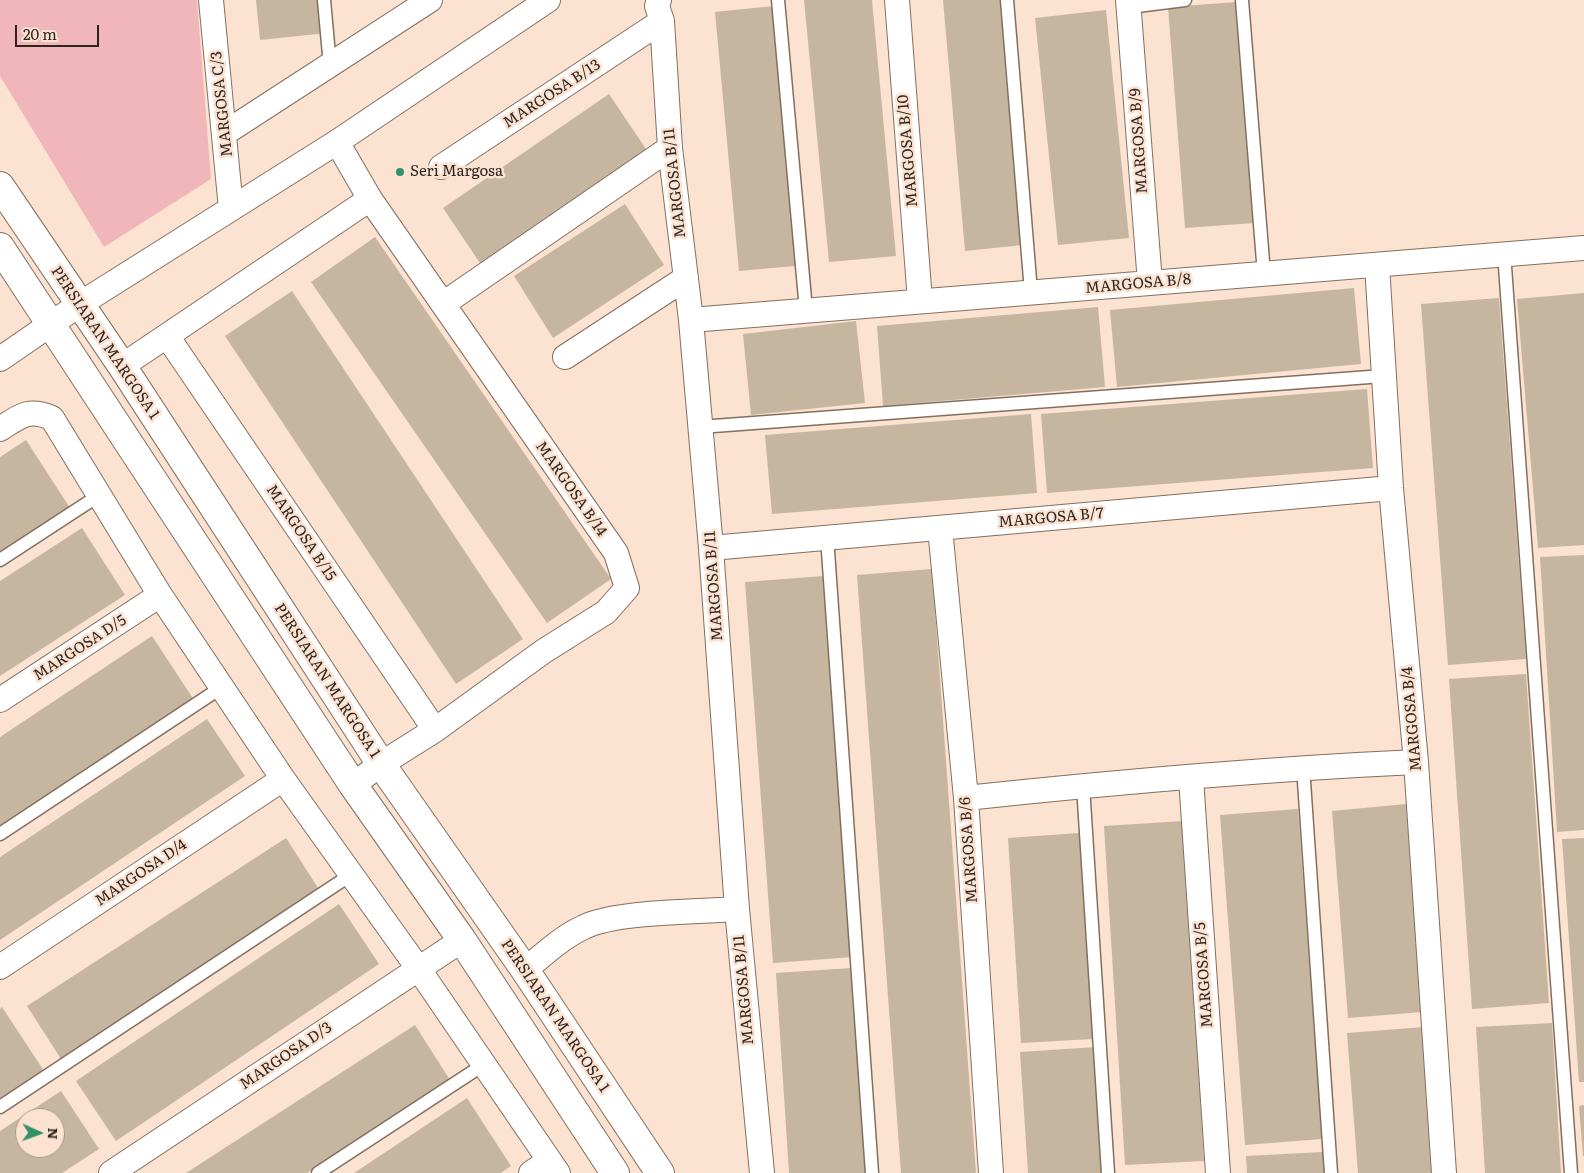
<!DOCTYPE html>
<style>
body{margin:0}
#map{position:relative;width:1584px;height:1173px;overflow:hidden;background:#fbe2d1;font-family:Literata,serif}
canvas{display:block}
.north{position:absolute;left:15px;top:1108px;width:50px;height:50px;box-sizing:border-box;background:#fbe2d1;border:1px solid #a99689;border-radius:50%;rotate:92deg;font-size:14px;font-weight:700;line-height:20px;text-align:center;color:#2d241e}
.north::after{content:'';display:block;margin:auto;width:18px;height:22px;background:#33926a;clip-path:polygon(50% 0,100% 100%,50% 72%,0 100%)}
.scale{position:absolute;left:15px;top:25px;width:84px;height:22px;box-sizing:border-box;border:2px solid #2d241e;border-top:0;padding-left:6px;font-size:15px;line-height:18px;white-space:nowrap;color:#2d241e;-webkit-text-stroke:4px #fbe2d1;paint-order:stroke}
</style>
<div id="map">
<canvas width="1584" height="1173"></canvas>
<div class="north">N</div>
<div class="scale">20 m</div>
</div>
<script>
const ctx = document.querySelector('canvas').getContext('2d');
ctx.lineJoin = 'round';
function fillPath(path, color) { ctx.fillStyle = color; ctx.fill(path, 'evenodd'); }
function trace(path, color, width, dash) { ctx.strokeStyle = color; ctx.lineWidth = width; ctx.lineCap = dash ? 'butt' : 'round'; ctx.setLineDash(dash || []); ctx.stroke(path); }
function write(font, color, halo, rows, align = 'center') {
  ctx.font = font + ' Literata,serif'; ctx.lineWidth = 5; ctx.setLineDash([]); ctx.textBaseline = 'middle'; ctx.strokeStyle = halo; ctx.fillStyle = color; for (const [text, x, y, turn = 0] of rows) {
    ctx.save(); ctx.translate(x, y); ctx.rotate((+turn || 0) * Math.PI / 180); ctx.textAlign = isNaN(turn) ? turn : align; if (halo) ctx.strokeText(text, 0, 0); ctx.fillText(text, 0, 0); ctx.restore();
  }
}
fillPath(new Path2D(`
 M0,0H197L211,179L104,247L0,76Z`), '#f1b6b9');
fillPath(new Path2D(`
 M256,0H324L327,33L260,40Z
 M804,0H872L896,256L829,262Z
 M943,0H1010L1032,244L965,251Z
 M1237,2L1254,223L1185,228L1168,7Z
 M783,5L806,265L739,271L715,12Z
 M1106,10L1129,238L1058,245L1035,18Z
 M609,94L650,155L484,269L443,208Z
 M625,204L664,265L553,338L514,276Z
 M375,237L611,579L547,623L311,282Z
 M1354,288L1361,364L1117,387L1110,310Z
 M292,291L523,639L456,684L225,336Z
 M1584,293V545L1538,548L1517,299Z
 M1499,298L1526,659L1448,665L1421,304Z
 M1098,307L1105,387L883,406L877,326Z
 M856,321L865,403L751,415L743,334Z
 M1367,389L1373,468L1047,493L1041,414Z
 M1031,414L1037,493L772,514L765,435Z
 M26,440L70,508L0,554V457Z
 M82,528L125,595L0,676V581Z
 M1584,555V830L1557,832L1540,557Z
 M932,569L976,1173H901L857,575Z
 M824,576L853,957L773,963L745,582Z
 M152,636L194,700L0,828V737Z
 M1526,674L1549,1003L1472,1009L1449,679Z
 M207,719L245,776L0,940V857Z
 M1406,804L1422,1012L1348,1018L1332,811Z
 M1298,809L1322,1139L1245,1145L1220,815Z
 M1184,821L1204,1161L1125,1165L1104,826Z
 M1080,833L1093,1039L1021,1043L1008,838Z
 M286,838L320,891L61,1059L27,1006Z
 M1584,838V1082H1579L1562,839Z
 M339,904L379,964L116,1141L76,1081Z
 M852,968L866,1173H789L776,973Z
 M2,1007L44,1071L0,1100V1009Z
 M1552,1023L1561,1173H1485L1476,1027Z
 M415,1025L450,1080L307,1173H186Z
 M1424,1027L1435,1173H1358L1347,1033Z
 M1096,1047L1103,1173H1028L1020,1052Z
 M61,1091L99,1149L62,1173H0V1131ZM25,1118H55V1148H25Z
 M467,1098L511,1166L501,1173H354Z
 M1584,1105V1156H1583L1579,1106Z
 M1323,1152L1325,1173H1247L1246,1156Z`), '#c6b6a0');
const lane = new Path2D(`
 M324,0L330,66
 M778,0L806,310
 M1007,0L1031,292
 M1242,0L1264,274
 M1129,7L1185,0
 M1504,253L1571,1173
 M700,427L1383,376
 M827,537L872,1173
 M0,560L98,496
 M1303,767L1331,1173
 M1083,786L1108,1173
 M0,834L222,687
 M0,1107L352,874
 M318,1173L483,1065`);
const street = new Path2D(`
 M211,0L231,209
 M659,0L657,6L662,21L670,148L691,320L711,548L737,909L762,1173
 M897,0L920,301
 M1128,0L1150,283
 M225,133L430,0
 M337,142L370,199L616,553L627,588L606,612L544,651L435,730L381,764L353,785
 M441,167L662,21
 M1377,265L1391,488L1416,762L1444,1173
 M443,304L670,148
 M691,320L1584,248
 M167,336L435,730
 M565,357L686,278
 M0,359L80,304L337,142L548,0
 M122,366L370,199
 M0,429C20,416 28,408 52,418L160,595L283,779L418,968L558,1173
 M940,528L966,798L991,1173
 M711,548L1391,488
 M0,700L160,595
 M1191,778L1218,1173
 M966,798C1116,782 1265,769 1416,762
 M0,967L283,779
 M525,970C543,955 562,937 584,927C617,911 698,912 737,909
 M111,1173L462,940
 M531,1173L549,1161`);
const secondary = new Path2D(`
 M0,186L122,366L381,764L525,970L660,1173
 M0,247L353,785L462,940L615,1173`);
trace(lane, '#846f5f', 15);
trace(street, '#846f5f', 26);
trace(secondary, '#846f5f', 30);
trace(lane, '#fff', 12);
trace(street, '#fff', 24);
trace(secondary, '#fff', 28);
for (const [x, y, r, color] of [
 [400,172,5,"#33926a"]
]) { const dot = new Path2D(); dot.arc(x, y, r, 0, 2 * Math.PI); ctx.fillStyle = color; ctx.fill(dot); trace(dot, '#fbe2d1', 2); }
write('15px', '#2d241e', '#fbe2d1', [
 ["MARGOSA B/13",552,94,-33],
 ["MARGOSA C/3",222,104,-96],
 ["MARGOSA B/9",1139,141,-94],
 ["MARGOSA B/10",908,151,-95],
 ["MARGOSA B/11",675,183,-96],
 ["MARGOSA B/8",1138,284,-5],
 ["PERSIARAN MARGOSA 1",105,343,56],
 ["MARGOSA B/14",571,489,55],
 ["MARGOSA B/7",1051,518,-5],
 ["MARGOSA B/15",301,533,56],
 ["MARGOSA B/11",714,586,-94],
 ["MARGOSA D/5",80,648,-33],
 ["PERSIARAN MARGOSA 1",327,681,57],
 ["MARGOSA B/4",1412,719,-95],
 ["MARGOSA B/6",969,850,-94],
 ["MARGOSA D/4",141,873,-34],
 ["MARGOSA B/5",1204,975,-94],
 ["MARGOSA B/11",744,990,-95],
 ["PERSIARAN MARGOSA 1",555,1016,56],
 ["MARGOSA D/3",286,1056,-34]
]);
write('15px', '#2d241e', '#fbe2d1', [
 ["Seri Margosa",410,172]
], 'left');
</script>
